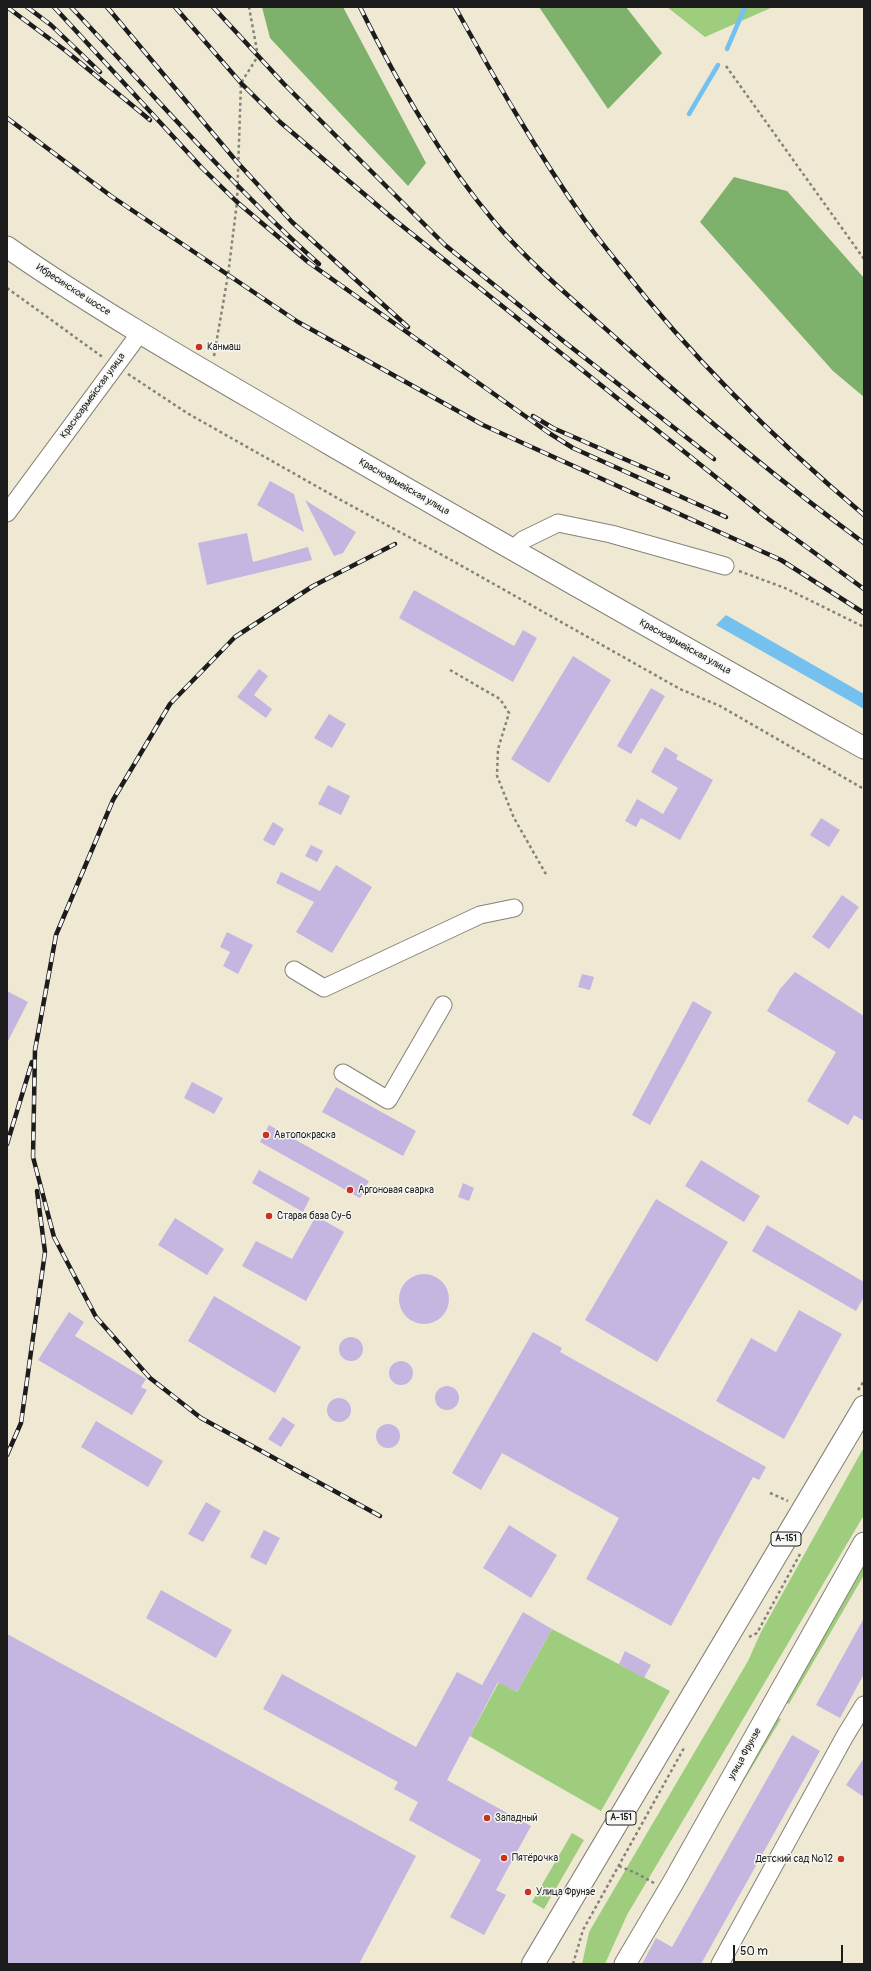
<!DOCTYPE html>
<meta charset="utf-8">
<style>
body{margin:0}
#map{position:relative;width:871px;height:1971px;overflow:hidden;background:#efe9d4;font-family:Pangolin,sans-serif}
canvas{display:block}
.frame{position:absolute;inset:0;border:8px solid #1c1c1c;pointer-events:none}
.scale{position:absolute;left:733px;top:1945px;width:110px;height:18px;box-sizing:border-box;border:2px solid #1c1c1c;border-top:0;padding-left:5px;font-size:12px;line-height:14px;white-space:nowrap;color:#1c1c1c;-webkit-text-stroke:3px #f6f6f2;paint-order:stroke}
</style>
<div id="map">
<canvas width="871" height="1971"></canvas>
<div class="frame"></div>
<div class="scale">50 m</div>
</div>
<script>
const ctx = document.querySelector('canvas').getContext('2d');
ctx.lineJoin = 'round';
function fillPath(path, color) { ctx.fillStyle = color; ctx.fill(path, 'evenodd'); }
function trace(path, color, width, dash) { ctx.strokeStyle = color; ctx.lineWidth = width; ctx.lineCap = dash ? 'butt' : 'round'; ctx.setLineDash(dash || []); ctx.stroke(path); }
function write(font, color, halo, rows, align = 'center') {
  ctx.font = font + ' Pangolin,sans-serif'; ctx.lineWidth = 3; ctx.setLineDash([]); ctx.textBaseline = 'middle'; ctx.strokeStyle = halo; ctx.fillStyle = color; for (const [text, x, y, turn = 0] of rows) {
    ctx.save(); ctx.translate(x, y); ctx.rotate((+turn || 0) * Math.PI / 180); ctx.textAlign = isNaN(turn) ? turn : align; if (halo) ctx.strokeText(text, 0, 0); ctx.fillText(text, 0, 0); ctx.restore();
  }
}
fillPath(new Path2D(`
 M667,7H773L705,37Z
 M864,1447V1515L627,1915L605,1964H582L589,1932L748,1661L761,1632Z
 M864,1560V1575L789,1704L785,1702Z
 M552,1629L670,1691L601,1811L470,1736L499,1682L517,1692Z
 M775,1717L781,1719L682,1883Z
 M572,1833L584,1840L544,1909L532,1902Z`), '#9ece7d');
fillPath(new Path2D(`
 M262,7H343L426,163L408,186L270,38Z
 M539,7H626L662,53L608,109Z
 M734,177L787,191L864,278V397L833,371L700,222Z`), '#7eb16c');
fillPath(new Path2D(`
 M726,615L864,694V709L716,625Z`), '#74c0ee');
trace(new Path2D(`
 M727,49L745,7
 M689,114L718,65`), '#74c0ee', 4.5);
fillPath(new Path2D(`
 M270,481L294,494L304,532L257,505Z
 M305,500L356,532L343,553L334,556Z
 M247,533L253,562L308,547L312,560L207,585L198,543Z
 M414,590L514,646L523,630L537,638L513,682L399,618Z
 M573,656L611,680L549,783L511,759Z
 M259,669L268,676L254,695L272,709L266,718L237,697Z
 M651,688L665,696L631,754L617,746Z
 M329,714L346,724L332,748L314,738Z
 M665,747L678,755L676,759L713,780L680,840L641,818L636,827L625,821L637,799L663,814L678,788L651,772Z
 M328,785L350,796L341,815L318,804Z
 M821,818L840,830L829,847L810,835Z
 M273,822L284,829L274,846L263,840Z
 M311,845L323,851L317,862L305,856Z
 M336,865L372,887L332,953L296,932L314,902L276,883L281,872L320,891Z
 M842,895L859,907L829,949L812,937Z
 M227,932L253,945L238,974L223,966L230,952L220,947Z
 M795,972L864,1016V1121L854,1115L848,1125L807,1101L836,1052L767,1011L780,989Z
 M582,974L594,977L590,990L578,987Z
 M7,991L28,1002L7,1043Z
 M693,1001L712,1012L650,1125L632,1115Z
 M192,1082L223,1098L214,1114L184,1098Z
 M336,1087L416,1131L403,1156L322,1112Z
 M269,1125L369,1181L360,1198L260,1142Z
 M701,1160L760,1196L744,1222L685,1186Z
 M259,1170L310,1198L303,1212L252,1183Z
 M463,1183L474,1188L469,1201L458,1197Z
 M656,1199L728,1242L657,1362L585,1320Z
 M316,1216L344,1232L306,1301L242,1266L256,1241L292,1259Z
 M175,1218L224,1249L207,1275L158,1245Z
 M767,1225L864,1282V1297L856,1311L752,1251Z
 M399 1299a25 25 0 1 1 50 0a25 25 0 1 1-50 0Z
 M214,1296L301,1347L275,1393L188,1341Z
 M799,1310L842,1334L784,1439L716,1401L751,1338L776,1352Z
 M69,1312L84,1322L75,1336L146,1379L141,1387L147,1390L132,1415L38,1360Z
 M533,1332L562,1348L560,1352L766,1467L759,1480L753,1477L671,1626L586,1579L619,1518L502,1453L481,1490L452,1473Z
 M339 1349a12 12 0 1 1 24 0a12 12 0 1 1-24 0Z
 M389 1373a12 12 0 1 1 24 0a12 12 0 1 1-24 0Z
 M435 1398a12 12 0 1 1 24 0a12 12 0 1 1-24 0Z
 M327 1410a12 12 0 1 1 24 0a12 12 0 1 1-24 0Z
 M283,1417L295,1425L281,1447L268,1439Z
 M96,1421L163,1461L148,1487L81,1447Z
 M376 1436a12 12 0 1 1 24 0a12 12 0 1 1-24 0Z
 M206,1502L221,1511L203,1542L188,1534Z
 M509,1525L557,1555L531,1598L483,1568Z
 M264,1530L280,1538L266,1565L250,1557Z
 M161,1590L232,1630L216,1658L146,1618Z
 M523,1612L552,1629L517,1692L498,1682L447,1780L531,1826L496,1890L506,1895L484,1935L450,1917L481,1860L409,1820L418,1802L394,1789L398,1782L263,1709L282,1674L416,1747L457,1672L482,1685Z
 M864,1618V1674L840,1718L816,1705Z
 M7,1634L416,1856L359,1964H7Z
 M625,1651L651,1665L644,1678L619,1664Z
 M792,1735L820,1751L701,1964H642L656,1938L672,1947Z
 M864,1758V1797L846,1785Z`), '#c5b5e1');
const minor = new Path2D(`
 M7,513L140,333
 M512,550L523,540L558,523L611,534L725,566
 M294,970L324,988L480,915L514,908
 M343,1073L388,1100L443,1005
 M720,1964L845,1736L864,1705`);
const major = new Path2D(`
 M7,247C109,318 219,379 326,442C505,546 684,647 864,748
 M625,1964L674,1881L864,1543`);
const highway = new Path2D(`
 M533,1964L864,1407`);
trace(minor, '#868278', 19);
trace(major, '#868278', 23);
trace(highway, '#868278', 24);
trace(new Path2D(`
 M726,66L864,259
 M7,288L104,358
 M214,356L228,275L237,202L241,83L258,56L249,7
 M128,374L187,413L339,499L453,561L680,689L720,706L864,789
 M739,571L785,588L864,627
 M450,670L500,699L509,713L498,749L497,776L514,818L547,876
 M858,1390L864,1381
 M770,1493L788,1501
 M749,1637L757,1633L800,1554
 M619,1866L636,1873L654,1883
 M573,1964L583,1930L684,1748`), '#868278', 2.5, [3, 3]);
trace(minor, '#fff', 17);
trace(major, '#fff', 21);
trace(highway, '#fff', 22);
const rail = new Path2D(`
 M7,7L66,51L150,120
 M27,7L51,25L100,72
 M54,7L202,168L237,202L308,262L549,433L573,448L726,517
 M71,7C152,93 231,185 319,264
 M107,7L237,162L292,222L408,327
 M175,7L241,83L280,122L391,217L767,518L864,589
 M213,7L284,84L445,245L562,340L714,459
 M360,7C398,84 441,159 497,225C536,270 583,308 627,348C703,417 781,482 864,543
 M455,7C495,79 536,151 584,219C596,236 609,252 622,268C694,360 775,440 864,515
 M7,118L111,196L298,322L483,425L781,560L864,613
 M533,416L553,428L668,478
 M7,1144L32,1062
 M7,1455L21,1423L45,1252L37,1191
 M380,1516L201,1418L150,1378L96,1317L54,1237L33,1157L35,1050L56,935L113,800L170,704L235,637L313,586L395,544`);
trace(rail, '#1c1c1c', 4.5);
trace(rail, '#f6f6f2', 3, [9]);
for (const [x, y, r, color] of [
 [199,347,4,"#c8321e"],
 [266,1135,4,"#c8321e"],
 [350,1190,4,"#c8321e"],
 [269,1216,4,"#c8321e"],
 [487,1818,4,"#c8321e"],
 [504,1858,4,"#c8321e"],
 [841,1859,4,"#c8321e"],
 [528,1892,4,"#c8321e"]
]) { const dot = new Path2D(); dot.arc(x, y, r, 0, 2 * Math.PI); ctx.fillStyle = color; ctx.fill(dot); trace(dot, '#f6f6f2', 1.5); }
for (const [x, y, w] of [
 [786,1539,30],
 [621,1818,30]
]) { const box = new Path2D(); box.roundRect(x - w / 2, y - 7, w, 14, 3); ctx.fillStyle = '#f6f6f2'; ctx.fill(box); trace(box, '#1c1c1c', 1); }
write('bold 9px', '#1c1c1c', null, [
 ["А-151",786,1539],
 ["А-151",621,1818]
]);
write('10px', '#1c1c1c', '#f6f6f2', [
 ["Ибресинское шоссе",73,290,33],
 ["Красноармейская улица",93,396,-54],
 ["Красноармейская улица",404,487,30],
 ["Красноармейская улица",685,647,29],
 ["улица Фрунзе",745,1754,-61]
]);
write('10px', '#1c1c1c', '#f6f6f2', [
 ["Канмаш",207,347],
 ["Автопокраска",274,1135],
 ["Аргоновая сварка",358,1190],
 ["Старая база Су-6",277,1216],
 ["Западный",495,1818],
 ["Пятёрочка",512,1858],
 ["Детский сад №12",833,1859,"right"],
 ["Улица Фрунзе",536,1892]
], 'left');
</script>
